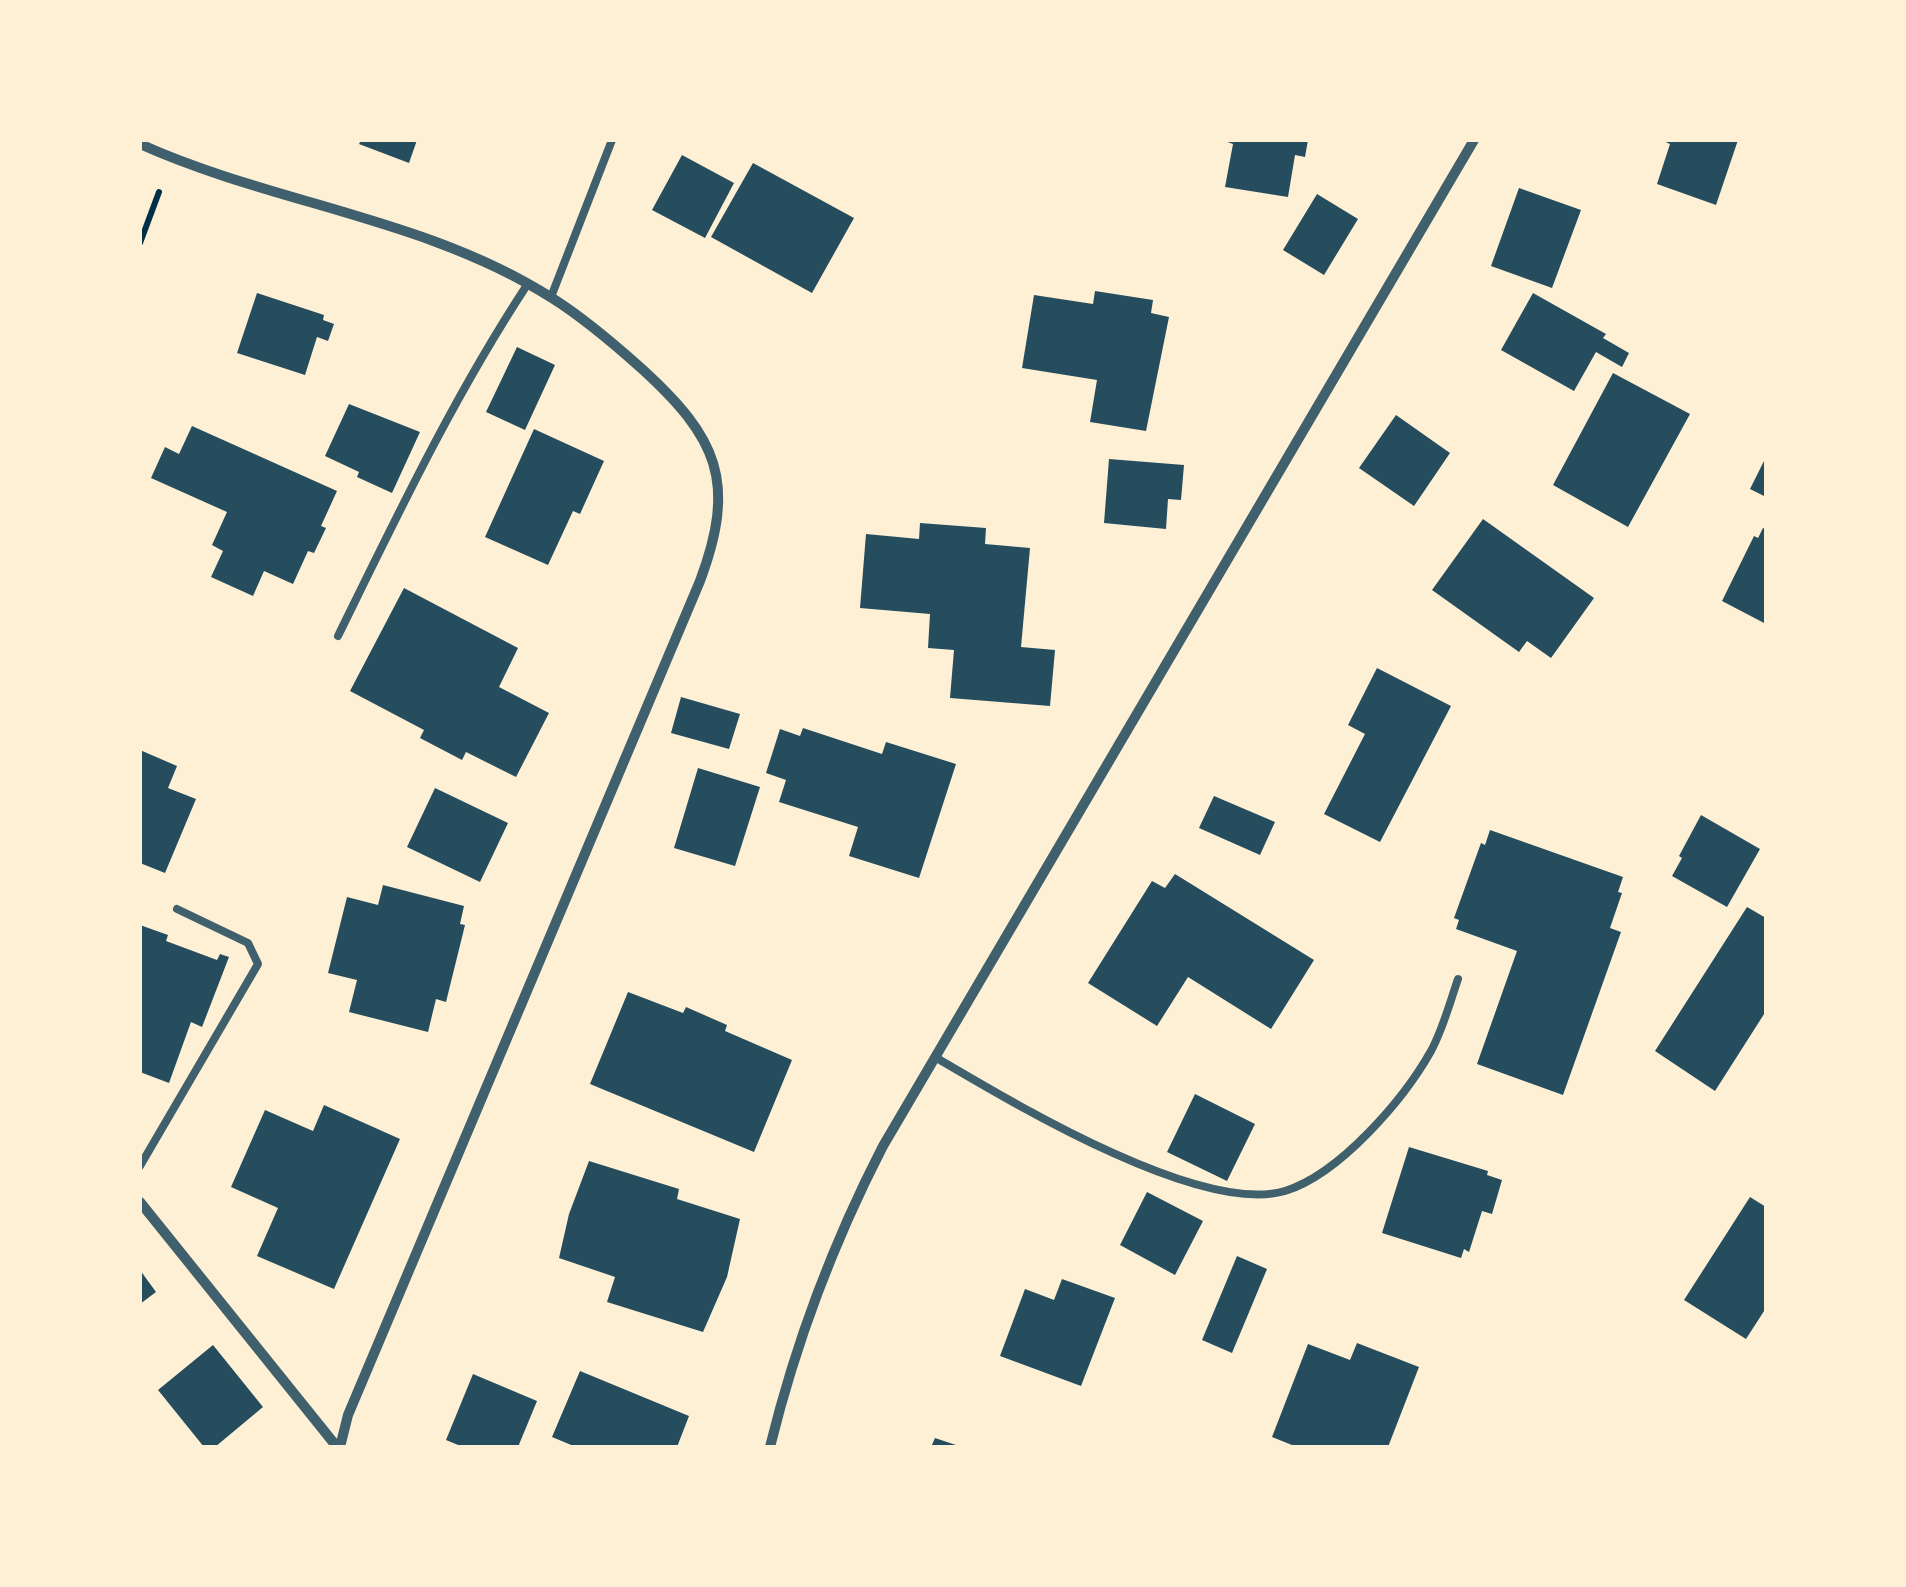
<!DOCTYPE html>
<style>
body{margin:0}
#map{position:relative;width:1906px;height:1587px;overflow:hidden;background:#fdf0d5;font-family:"Crimson Pro",serif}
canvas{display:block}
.frame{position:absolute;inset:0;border:142px solid #fdf0d5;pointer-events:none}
</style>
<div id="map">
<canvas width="1906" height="1587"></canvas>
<div class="frame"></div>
</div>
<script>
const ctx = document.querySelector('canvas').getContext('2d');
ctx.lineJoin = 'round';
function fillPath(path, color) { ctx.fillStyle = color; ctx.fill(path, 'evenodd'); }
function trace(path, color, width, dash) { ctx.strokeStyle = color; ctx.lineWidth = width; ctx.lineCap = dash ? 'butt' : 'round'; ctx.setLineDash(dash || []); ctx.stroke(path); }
fillPath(new Path2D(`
 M361,140H417L409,163L359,144Z
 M1222,140H1308L1305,157L1295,155L1288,197L1225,187L1233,144Z
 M1661,140H1738L1716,205L1657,184L1670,144Z
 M682,155L734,183L705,238L652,210Z
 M753,163L854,218L812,293L711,237Z
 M1519,188L1581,210L1552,288L1491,266Z
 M1317,194L1358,219L1324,275L1283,250Z
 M1095,291L1153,300L1151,313L1169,317L1146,431L1090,422L1097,380L1022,368L1034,295L1093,304Z
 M257,293L324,315L323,320L334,324L328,341L317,337L305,375L237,353Z
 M1533,293L1606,334L1603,338L1629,353L1622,367L1596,352L1574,391L1501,350Z
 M517,347L555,365L525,430L486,412Z
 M1613,373L1690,414L1628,527L1553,485Z
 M349,404L420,432L392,493L357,477L359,472L325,456Z
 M1396,415L1450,453L1414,506L1359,468Z
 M192,426L337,491L321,526L326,528L314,553L308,551L293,584L264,571L253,596L211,577L223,551L212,545L227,512L151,478L165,447L179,454Z
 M534,429L604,461L580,514L573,511L548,565L485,537Z
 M1766,457V497L1750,489Z
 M1109,459L1184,465L1181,500L1168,499L1166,529L1104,523Z
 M1483,519L1594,598L1551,658L1527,641L1519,652L1432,590Z
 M920,523L986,528L985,544L1030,548L1021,647L1055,650L1050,706L950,698L954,650L928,648L930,614L860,608L866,534L919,539Z
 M1763,528L1766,529V624L1722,601L1754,536L1758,538Z
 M404,588L518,648L499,687L549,713L516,777L466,752L462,760L420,738L424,730L350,691Z
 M1377,668L1451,706L1380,842L1324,814L1365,734L1348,725Z
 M681,697L740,714L729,749L671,733Z
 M803,728L882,754L886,742L956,764L919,878L849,856L858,827L779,802L786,780L766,773L780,729L800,736Z
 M140,750L177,766L168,788L196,799L165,873L140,863Z
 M698,768L760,787L735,866L674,848Z
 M435,788L508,823L480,882L407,847Z
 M1214,796L1275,822L1260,855L1199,828Z
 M1701,815L1760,849L1727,907L1672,876L1682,858L1679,856Z
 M1490,830L1623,877L1618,892L1622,893L1610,928L1621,932L1563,1095L1477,1064L1517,951L1456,929L1459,920L1454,918L1481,843L1485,845Z
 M1175,874L1314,960L1271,1029L1188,977L1157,1026L1088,983L1152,881L1165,888Z
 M383,885L464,906L460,924L465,925L446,1002L436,999L428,1032L349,1012L357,980L328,973L347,897L378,905Z
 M1747,907L1766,918V1011L1715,1091L1655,1051Z
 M140,925L168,935L166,941L217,960L220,954L229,957L202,1027L191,1022L169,1083L140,1072Z
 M628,992L683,1013L686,1007L727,1025L725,1031L792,1060L754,1152L590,1084Z
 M1195,1094L1255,1124L1227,1181L1167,1152Z
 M324,1105L400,1139L334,1289L257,1256L278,1208L231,1187L265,1110L313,1131Z
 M1409,1147L1488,1171L1487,1175L1502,1180L1492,1214L1482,1211L1469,1252L1464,1249L1461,1258L1382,1233Z
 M589,1161L679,1189L677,1199L740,1219L727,1277L703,1332L607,1302L615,1277L559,1258L569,1214Z
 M1147,1192L1203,1221L1175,1275L1120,1245Z
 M1750,1197L1766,1207V1308L1746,1339L1684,1300Z
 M1237,1256L1267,1269L1232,1353L1202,1340Z
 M140,1270L156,1292L140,1304Z
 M1062,1279L1115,1298L1081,1386L1000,1356L1025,1289L1054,1300Z
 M1357,1343L1419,1367L1388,1447H1297L1272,1437L1308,1344L1350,1360Z
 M213,1345L263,1407L215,1447H204L158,1390Z
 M580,1371L689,1416L677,1447H576L552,1437Z
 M473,1374L537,1401L518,1447H463L446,1440Z
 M935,1438L959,1446V1447H931Z`), '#264d5e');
trace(new Path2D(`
 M140,243L159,192`), '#003049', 6);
trace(new Path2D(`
 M551,297L612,140
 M338,636C397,516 454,396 527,285
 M935,1057C1010,1101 1200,1216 1285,1191C1340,1174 1404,1099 1431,1051C1443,1029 1450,1002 1458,979
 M140,1166L258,964L248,943L177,909`), '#3f606c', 8);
trace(new Path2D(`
 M140,144C273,204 427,218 552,298C584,318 613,343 641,368C718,438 737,482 700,581L348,1415L340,1447
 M140,1202L337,1447
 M770,1447C796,1341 833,1243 883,1146L1474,140`), '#3f606c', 10);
</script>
